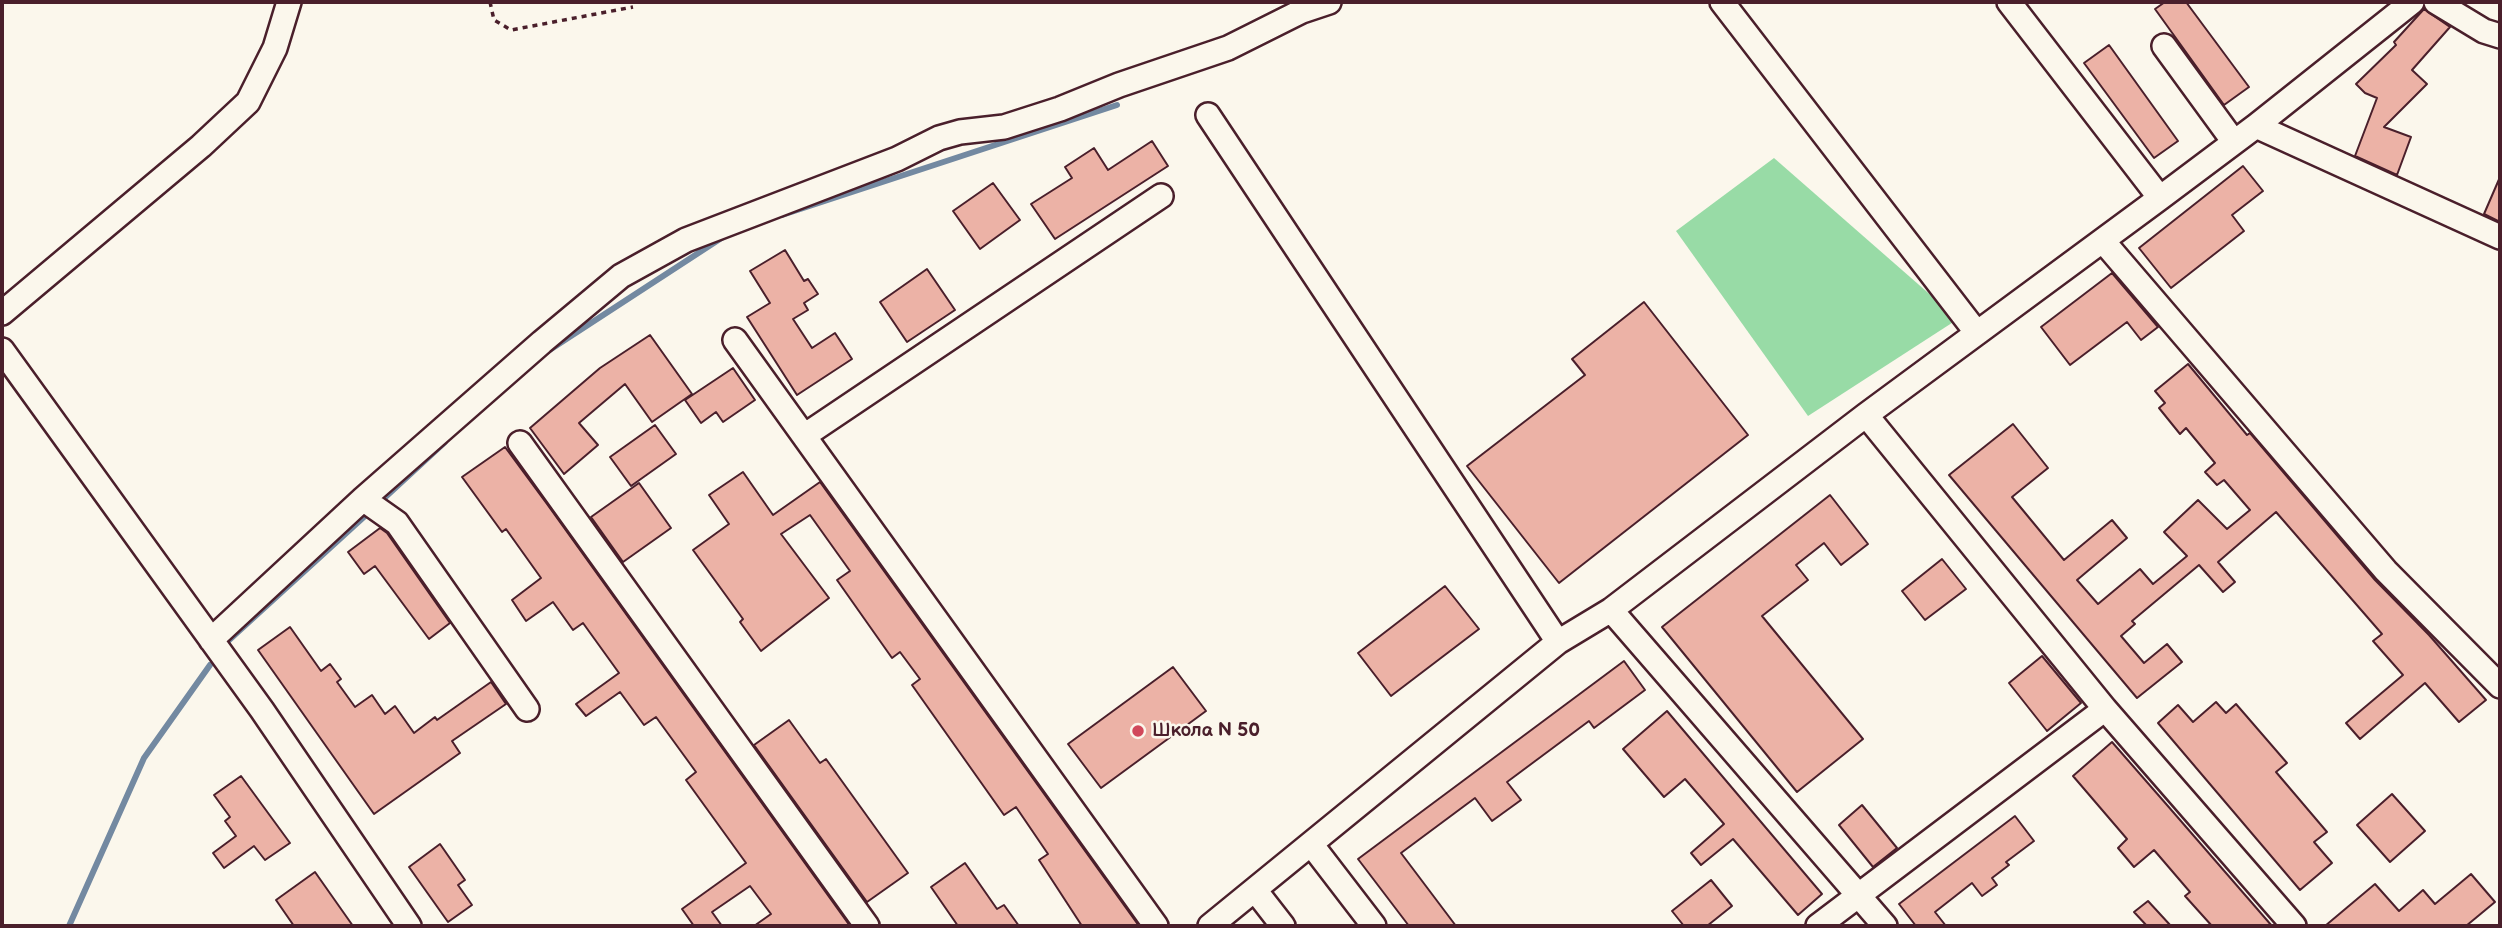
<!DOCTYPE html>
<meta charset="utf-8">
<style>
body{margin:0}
#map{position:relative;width:2502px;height:928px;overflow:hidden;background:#fbf7ec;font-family:"Balsamiq Sans",sans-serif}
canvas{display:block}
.frame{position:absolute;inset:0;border:4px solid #4a1f2b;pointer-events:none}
</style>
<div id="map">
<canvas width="2502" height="928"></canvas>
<div class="frame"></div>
</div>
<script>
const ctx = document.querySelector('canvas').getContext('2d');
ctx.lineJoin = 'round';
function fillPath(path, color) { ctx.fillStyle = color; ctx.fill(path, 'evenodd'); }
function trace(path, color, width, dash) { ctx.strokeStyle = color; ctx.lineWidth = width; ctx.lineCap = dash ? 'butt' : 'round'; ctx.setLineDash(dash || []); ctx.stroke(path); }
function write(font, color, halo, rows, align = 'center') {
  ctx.font = font + ' "Balsamiq Sans",sans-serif'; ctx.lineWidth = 5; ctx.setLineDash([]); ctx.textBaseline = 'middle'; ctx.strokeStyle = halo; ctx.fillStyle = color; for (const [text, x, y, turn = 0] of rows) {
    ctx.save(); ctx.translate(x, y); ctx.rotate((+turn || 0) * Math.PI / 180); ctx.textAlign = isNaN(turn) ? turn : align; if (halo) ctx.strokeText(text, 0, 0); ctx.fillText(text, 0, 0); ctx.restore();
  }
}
fillPath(new Path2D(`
 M1774,158L1958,319L1808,416L1676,231Z`), '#98dba6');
trace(new Path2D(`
 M782,215L1117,105
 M548,351L723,237
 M380,502L445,442
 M228,641L366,515
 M69,926L144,758L210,665`), '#7389a1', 6);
const building = new Path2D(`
 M2165,2H2186L2249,87L2224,105L2155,9Z
 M2424,9L2450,27L2412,70L2427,84L2384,127L2411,137L2397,175L2355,156L2377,98L2365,93L2356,84L2396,45L2394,42Z
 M2109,45L2178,141L2154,158L2084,63Z
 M1152,141L1168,166L1055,239L1031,204L1072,178L1065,167L1094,148L1108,170Z
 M2243,166L2263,191L2232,215L2244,231L2171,288L2139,248Z
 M2500,177V222L2484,214Z
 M993,183L1020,220L980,249L953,211Z
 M785,250L804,281L808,279L818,294L804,303L808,310L793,319L812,348L835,333L852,359L797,395L747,317L770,303L750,271Z
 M927,269L955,310L907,342L880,302Z
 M2112,273L2158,327L2141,340L2127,322L2070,365L2041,327Z
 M1644,302L1748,435L1559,583L1467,466L1585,375L1572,359Z
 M650,335L692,394L652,422L625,384L579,423L598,445L564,474L530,428L600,368Z
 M2188,364L2247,435L2250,433L2375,580L2429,635L2486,700L2459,722L2425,683L2360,739L2346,723L2403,675L2373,641L2382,634L2276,512L2218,562L2235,582L2223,592L2199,565L2132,621L2135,624L2121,636L2144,663L2167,644L2182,662L2137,698L1949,475L2013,424L2048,468L2012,497L2064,560L2112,520L2127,538L2077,580L2098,604L2140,569L2153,584L2187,556L2164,532L2198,500L2227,529L2250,510L2224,480L2217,485L2205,472L2215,463L2186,428L2180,434L2159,408L2165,403L2155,391Z
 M733,368L755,400L723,422L716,412L701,423L685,400Z
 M655,425L676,454L631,486L610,457Z
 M505,447L547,504L850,926H754L771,914L750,886L712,912L722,926H694L682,909L746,863L686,780L696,772L656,717L644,725L620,692L586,716L576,704L619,673L583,623L573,630L553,602L526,621L512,600L541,578L506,529L502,532L462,477Z
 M743,472L773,515L820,482L1139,926H1082L1039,860L1048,854L1016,807L1004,815L912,685L920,679L900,652L892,658L837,580L850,571L810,515L781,534L829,598L761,651L740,622L743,619L693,550L729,524L709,495Z
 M639,483L671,528L623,562L591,517Z
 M1830,495L1868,544L1841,565L1824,543L1796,565L1808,580L1762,616L1863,739L1797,792L1662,627Z
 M380,528L387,533L450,623L429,639L375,566L364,574L348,552Z
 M1942,559L1966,589L1925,620L1902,591Z
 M1445,586L1479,629L1391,696L1358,653Z
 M290,627L321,671L330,664L341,679L337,682L355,707L372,695L385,714L395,706L414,733L435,717L437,720L491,682L506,704L452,741L460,753L374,814L258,650Z
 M2042,656L2081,703L2047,731L2009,683Z
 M1624,661L1645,690L1594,728L1589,721L1507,782L1521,800L1492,821L1475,798L1401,853L1456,926H1409L1358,859Z
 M1173,667L1206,711L1101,788L1068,744Z
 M2216,702L2226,713L2236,704L2287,763L2276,772L2327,832L2314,842L2332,863L2300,890L2158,723L2178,705L2193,722Z
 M1667,711L1822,894L1798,915L1733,839L1701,865L1691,853L1724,824L1685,779L1664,797L1623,749Z
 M789,720L820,763L826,759L908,873L867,902L754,745Z
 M2112,742L2167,805L2272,926H2212L2185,896L2190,892L2154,850L2134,867L2118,848L2127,839L2073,776Z
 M241,776L290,843L265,860L254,846L224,868L213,853L236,836L225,821L230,817L214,795Z
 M2392,794L2425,831L2390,862L2357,825Z
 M1862,805L1897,848L1873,867L1839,825Z
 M2015,816L2034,841L2006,862L2009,865L1992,878L1997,885L1982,896L1972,883L1935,912L1946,926H1916L1899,904Z
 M440,844L465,880L458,885L472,905L448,922L409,867Z
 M965,863L997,909L1004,905L1019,926H958L931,887Z
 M315,872L353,926H294L276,900Z
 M2471,874L2495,902L2466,926H2325L2375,884L2399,911L2423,890L2435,904Z
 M1711,880L1732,906L1707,926H1684L1672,911Z
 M2148,901L2171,926H2147L2134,912Z`);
fillPath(building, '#ecb2a6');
trace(building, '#4a1f2b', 2);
const minor = new Path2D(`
 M1722,2L1977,333
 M2009,2L2160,198
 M2436,2L2484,31L2500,36
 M2164,46L2234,142
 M1208,115L1558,642
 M2256,126L2500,237
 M2103,241L2386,571L2500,686
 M2,313L201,146L248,102L275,48L289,2
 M735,340L1156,926
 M2,350L262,710L409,926
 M1866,415L2105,709L2294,926
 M804,436L1161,196
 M520,443L867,926
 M363,499L397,523L527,709
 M1611,610L1885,926
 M211,640L363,499L542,342L621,276L686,240L897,159L939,138L960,132L1004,127L1060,109L1119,85L1228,48L1302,11L1329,2
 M1311,844L1374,926
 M1255,890L1283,926
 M1210,926L1558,642L1611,610L1866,415L2160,198L2256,126L2412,2
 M1818,926L2105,709`);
trace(minor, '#4a1f2b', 28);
trace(new Path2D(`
 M490,2L494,20L511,30L633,7`), '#4a1f2b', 3.5, [5, 5]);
trace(minor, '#fbf7ec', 23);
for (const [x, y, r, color] of [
 [1138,731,7,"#d1495b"]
]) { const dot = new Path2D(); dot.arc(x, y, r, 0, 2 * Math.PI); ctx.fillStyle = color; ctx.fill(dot); trace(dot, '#fbf7ec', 2.5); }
write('bold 19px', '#4a1f2b', '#fbf7ec', [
 ["Школа N 50",1152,731]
], 'left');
</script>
